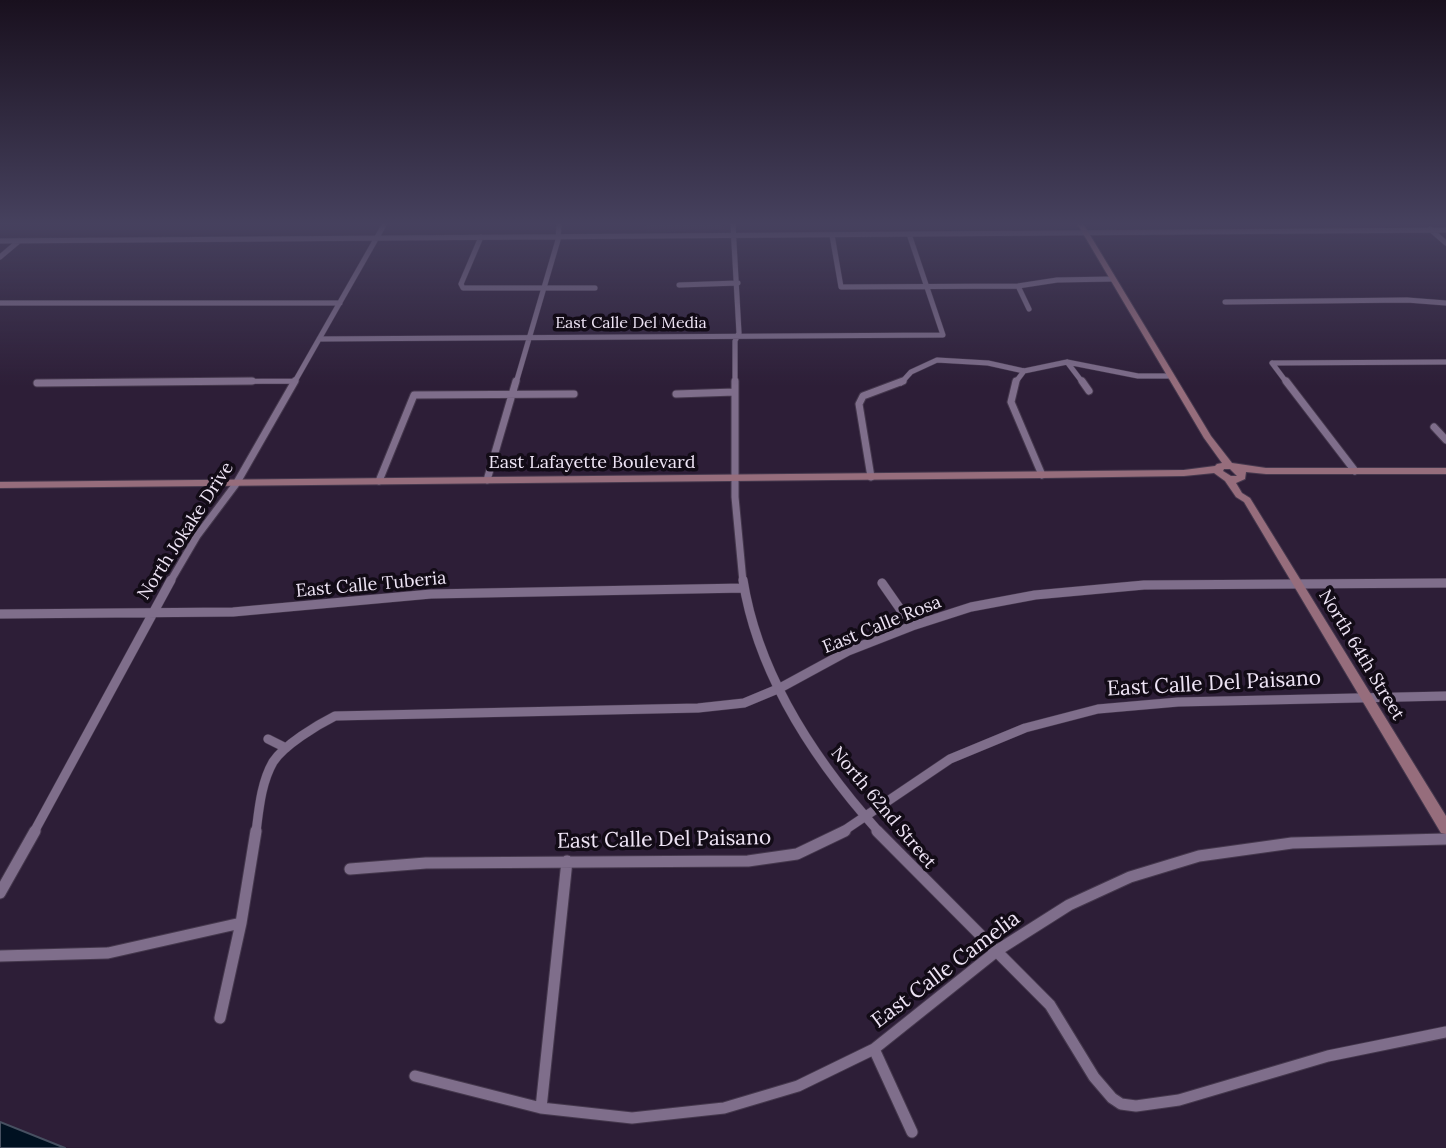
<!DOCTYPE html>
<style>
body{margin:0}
canvas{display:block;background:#2d1e37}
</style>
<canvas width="1446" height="1148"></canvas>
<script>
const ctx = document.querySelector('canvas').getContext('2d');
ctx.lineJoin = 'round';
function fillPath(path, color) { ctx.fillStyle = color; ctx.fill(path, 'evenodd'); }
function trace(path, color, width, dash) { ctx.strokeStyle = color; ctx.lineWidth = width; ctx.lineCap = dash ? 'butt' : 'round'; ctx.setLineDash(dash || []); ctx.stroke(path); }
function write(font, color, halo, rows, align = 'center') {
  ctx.font = font + ' Lora,serif'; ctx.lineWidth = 7; ctx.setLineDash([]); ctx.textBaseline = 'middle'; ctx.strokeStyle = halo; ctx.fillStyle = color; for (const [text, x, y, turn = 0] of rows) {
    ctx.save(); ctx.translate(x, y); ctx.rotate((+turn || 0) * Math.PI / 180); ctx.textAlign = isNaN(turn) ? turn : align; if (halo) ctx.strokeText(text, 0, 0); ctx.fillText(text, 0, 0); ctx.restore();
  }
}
fillPath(new Path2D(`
 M646,225H723L726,230L645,232Z`), '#382544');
const water = new Path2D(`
 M0,1122L65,1148H0Z`);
fillPath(water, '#001121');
trace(water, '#475061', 2);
const streetFar3 = new Path2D(`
 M733,225L739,333L735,341V383
 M1430,229L1446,243
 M832,235L841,287L1018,286L1057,280L1113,279
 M481,237L461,284L463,288H595
 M0,241L1446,230
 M0,257L19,241
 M679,285L738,283
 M1018,286L1029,309
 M1225,302L1407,300L1446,303
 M0,303H340
 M319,339L943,335L909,234
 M1067,362L1083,383
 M1272,363L1446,362
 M1272,363L1287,383
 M37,383L295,381
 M294,383L384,225
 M516,383L558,240L559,225
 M901,383L911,372L937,360L988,363L1024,371L1067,362L1138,376H1171
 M1015,383L1024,371`);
const streetFar2 = new Path2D(`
 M735,381V497L743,582
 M1016,381L1011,402L1042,475
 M1082,381L1089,391
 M1286,381L1355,471
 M37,383L252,381
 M676,394L735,392
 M1434,427L1446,440
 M871,477L859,404L863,396L903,381
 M487,480L516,381
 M379,481L414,395L574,394
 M170,582L197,536L236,484L295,381`);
const streetFar1 = new Path2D(`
 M743,580C758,675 816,762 879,832
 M882,583L912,626
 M0,614L233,612L431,594L744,588
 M268,739L286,748
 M34,832L171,580
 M256,832C259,809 261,783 273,762C284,745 317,725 335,716L698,708L744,703L780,688L848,651L912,626L971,607L1035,595L1144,585L1446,583
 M842,832L950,759L1025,728L1098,709L1178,702L1446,696`);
const street = new Path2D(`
 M877,831L1050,1005L1094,1077L1112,1098L1121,1104L1136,1106L1179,1100L1328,1056L1446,1032
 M350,869L426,863L748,861L797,854L845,831
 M0,893L35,831
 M0,956L108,953L241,923
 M220,1018L241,923L256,831
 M874,1049L912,1132
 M415,1076L541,1108L632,1118L724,1108L798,1086L874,1049L998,950L1069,905L1130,877L1199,856L1292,843L1446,839
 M541,1108L567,861`);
const secondary = new Path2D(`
 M1078,225H1084L1211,436L1232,463L1266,468H1446V474H1266L1246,472L1245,479L1236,483L1242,493L1250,498L1446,816V834L1441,833L1244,502L1236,497L1225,481L1214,473L1184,476L1042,478L0,488V482L1184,470L1215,466L1217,464L1222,463L1204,438ZM1224,469H1230L1237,476H1231L1223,471Z`);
trace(streetFar3, '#45384d', 6);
trace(streetFar2, '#45384d', 9);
trace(streetFar1, '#45384d', 10);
trace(street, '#45384d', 13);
trace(secondary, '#45384d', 2);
trace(streetFar3, '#7f6e8b', 5);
trace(streetFar2, '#7f6e8b', 7);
trace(streetFar1, '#7f6e8b', 9);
trace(street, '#7f6e8b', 11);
fillPath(secondary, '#966d7c');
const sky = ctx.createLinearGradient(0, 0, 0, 386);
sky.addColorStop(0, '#19101e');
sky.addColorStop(0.58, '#46415e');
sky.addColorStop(1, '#46415e00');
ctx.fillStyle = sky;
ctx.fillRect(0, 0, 1446, 386);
write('16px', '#eee4f5', '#120b16', [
 ["East Calle Del Media",631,323]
]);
write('18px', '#eee4f5', '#120b16', [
 ["East Lafayette Boulevard",592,463],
 ["North Jokake Drive",186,531,-57],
 ["East Calle Tuberia",371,585,-5],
 ["East Calle Rosa",882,625,-22],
 ["North 64th Street",1361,655,59],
 ["North 62nd Street",883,808,50]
]);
write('21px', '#eee4f5', '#120b16', [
 ["East Calle Del Paisano",1214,684,-3],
 ["East Calle Del Paisano",664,840,-1],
 ["East Calle Camelia",946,970,-37]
]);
</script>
